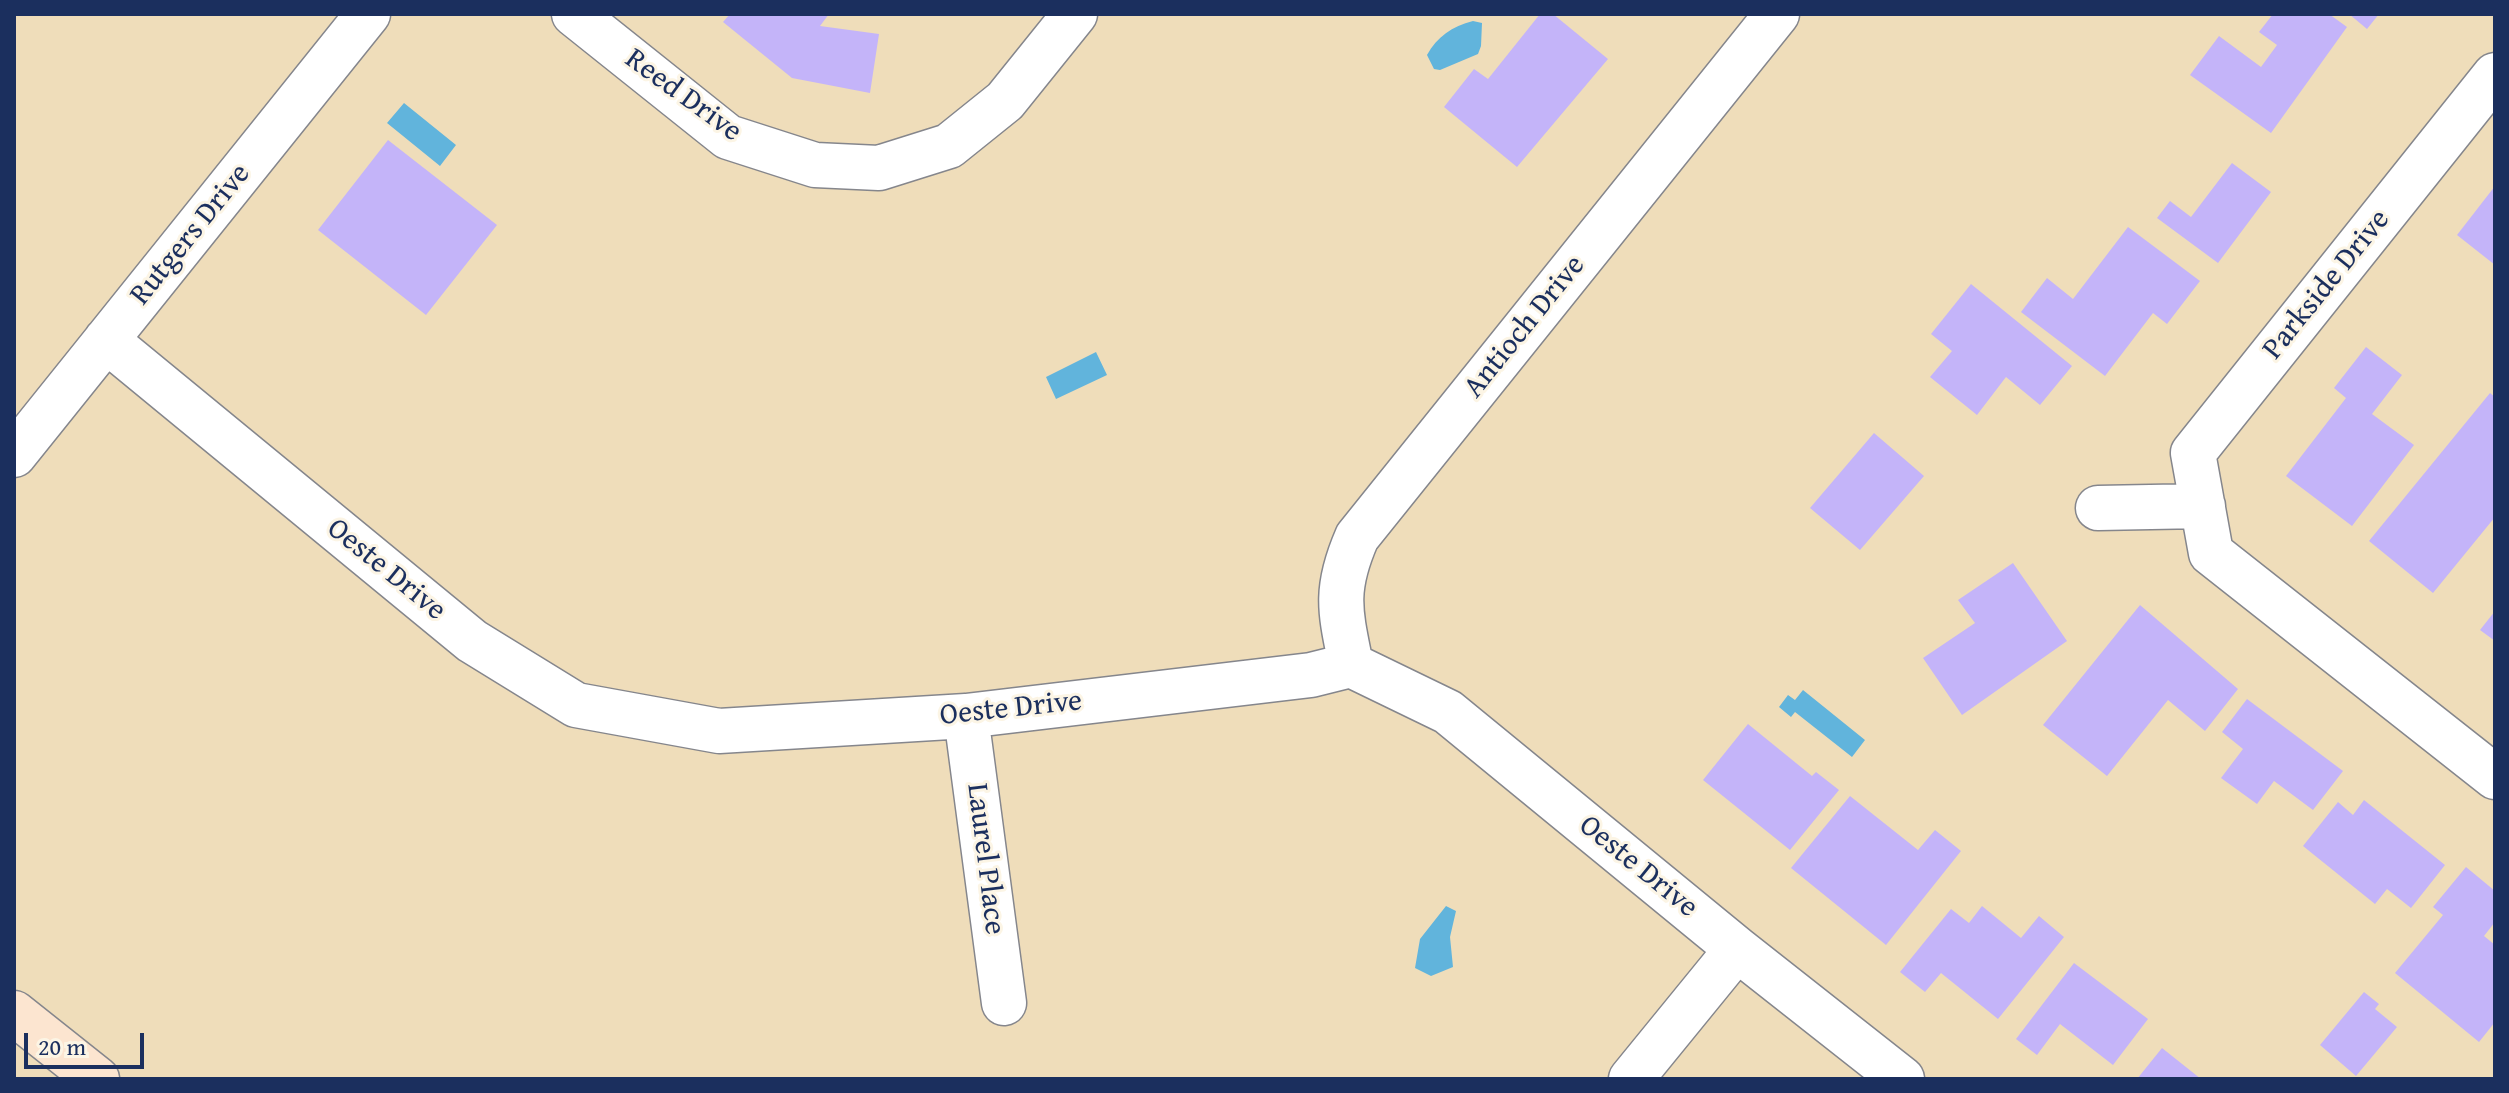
<!DOCTYPE html>
<style>
body{margin:0}
#map{position:relative;width:2509px;height:1093px;overflow:hidden;background:#efddba;font-family:"Gentium Book Plus",serif}
canvas{display:block}
.frame{position:absolute;inset:0;border:16px solid #1b2f5e;pointer-events:none}
.scale{position:absolute;left:24px;top:1033px;width:120px;height:36px;box-sizing:border-box;border:4px solid #1b2f5e;border-top:0;padding-left:10px;font-size:24px;line-height:28px;white-space:nowrap;color:#1b2f5e;-webkit-text-stroke:6px #fcf5e5;paint-order:stroke}
</style>
<div id="map">
<canvas width="2509" height="1093"></canvas>
<div class="frame"></div>
<div class="scale">20 m</div>
</div>
<script>
const ctx = document.querySelector('canvas').getContext('2d');
ctx.lineJoin = 'round';
function fillPath(path, color) { ctx.fillStyle = color; ctx.fill(path, 'evenodd'); }
function trace(path, color, width, dash) { ctx.strokeStyle = color; ctx.lineWidth = width; ctx.lineCap = dash ? 'butt' : 'round'; ctx.setLineDash(dash || []); ctx.stroke(path); }
function write(font, color, halo, rows, align = 'center') {
  ctx.font = font + ' "Gentium Book Plus",serif'; ctx.lineWidth = 6; ctx.setLineDash([]); ctx.textBaseline = 'middle'; ctx.strokeStyle = halo; ctx.fillStyle = color; for (const [text, x, y, turn = 0] of rows) {
    ctx.save(); ctx.translate(x, y); ctx.rotate((+turn || 0) * Math.PI / 180); ctx.textAlign = isNaN(turn) ? turn : align; if (halo) ctx.strokeText(text, 0, 0); ctx.fillText(text, 0, 0); ctx.restore();
  }
}
fillPath(new Path2D(`
 M1473,21L1482,23L1481,46L1478,54L1440,70L1434,69L1427,55C1437,37 1452,26 1473,21Z
 M404,103L456,145L440,166L387,123Z
 M1096,352L1107,375L1056,399L1046,377Z
 M1803,690L1865,740L1852,757L1795,712L1791,717L1779,707L1788,695L1795,700Z
 M1446,906L1456,911L1450,937L1453,967L1431,976L1415,968L1420,939Z`), '#61b4dc');
fillPath(new Path2D(`
 M730,14H829L820,26L879,34L870,93L792,78L723,22Z
 M1540,14H1553L1608,59L1517,167L1444,107L1474,69L1488,79Z
 M2273,14H2329L2347,27L2271,133L2190,75L2219,36L2261,67L2277,45L2259,32Z
 M2349,14H2379L2367,29Z
 M388,140L497,225L426,315L318,230Z
 M2232,163L2271,192L2218,263L2157,218L2170,201L2191,217Z
 M2495,186V265L2457,235Z
 M2128,227L2200,281L2167,324L2153,313L2105,376L2021,312L2047,278L2073,299Z
 M1971,284L2072,366L2040,405L2006,377L1977,415L1930,377L1952,351L1931,334Z
 M2366,347L2402,375L2372,414L2414,445L2352,526L2286,476L2346,398L2334,388Z
 M2490,393L2495,397V517L2433,593L2369,541Z
 M1874,433L1924,476L1860,550L1810,508Z
 M2013,563L2067,641L1962,715L1923,658L1975,623L1958,600Z
 M2140,605L2238,689L2205,731L2168,700L2107,776L2043,725Z
 M2495,611V641L2480,630Z
 M2247,699L2343,771L2313,810L2274,781L2257,804L2221,778L2243,749L2222,732Z
 M1748,724L1812,776L1816,772L1839,790L1790,850L1703,780Z
 M1850,796L1918,850L1935,830L1961,851L1886,945L1791,868Z
 M2364,800L2445,865L2411,908L2387,889L2375,904L2303,846L2338,802L2353,815Z
 M2466,867L2495,891V922L2484,936L2495,945V1022L2479,1042L2395,973L2443,915L2433,907Z
 M1982,906L2021,938L2039,916L2064,937L1998,1019L1941,973L1925,992L1900,972L1951,909L1969,923Z
 M2074,963L2148,1019L2113,1065L2060,1024L2037,1055L2016,1039Z
 M2364,992L2379,1004L2375,1009L2397,1027L2356,1076L2320,1045Z
 M2162,1048L2201,1079H2137Z`), '#c4b4f9');
const street = new Path2D(`
 M574,14L728,137L815,165L879,168L949,146L1005,101L1075,14
 M2495,75L2193,453L2211,553L2495,777
 M106,340L472,641L576,705L719,731L966,716L1311,675L1351,665L1448,712L1737,949L1902,1079
 M14,455L368,14
 M2098,508L2203,506
 M1351,665C1340,611 1334,590 1357,537L1777,14
 M966,716L1004,1003
 M1631,1079L1737,949`);
const secondary = new Path2D(`
 M14,1013L97,1079`);
trace(street, '#85868c', 47);
trace(secondary, '#85868c', 47);
trace(street, '#fff', 44);
trace(secondary, '#fce5d0', 44);
write('30px', '#1b2f5e', '#fcf5e5', [
 ["Reed Drive",683,96,36],
 ["Rutgers Drive",191,235,-51],
 ["Parkside Drive",2327,285,-51],
 ["Antioch Drive",1525,327,-51],
 ["Oeste Drive",386,570,39],
 ["Oeste Drive",1011,709,-6],
 ["Laurel Place",985,859,83],
 ["Oeste Drive",1638,867,39]
]);
</script>
